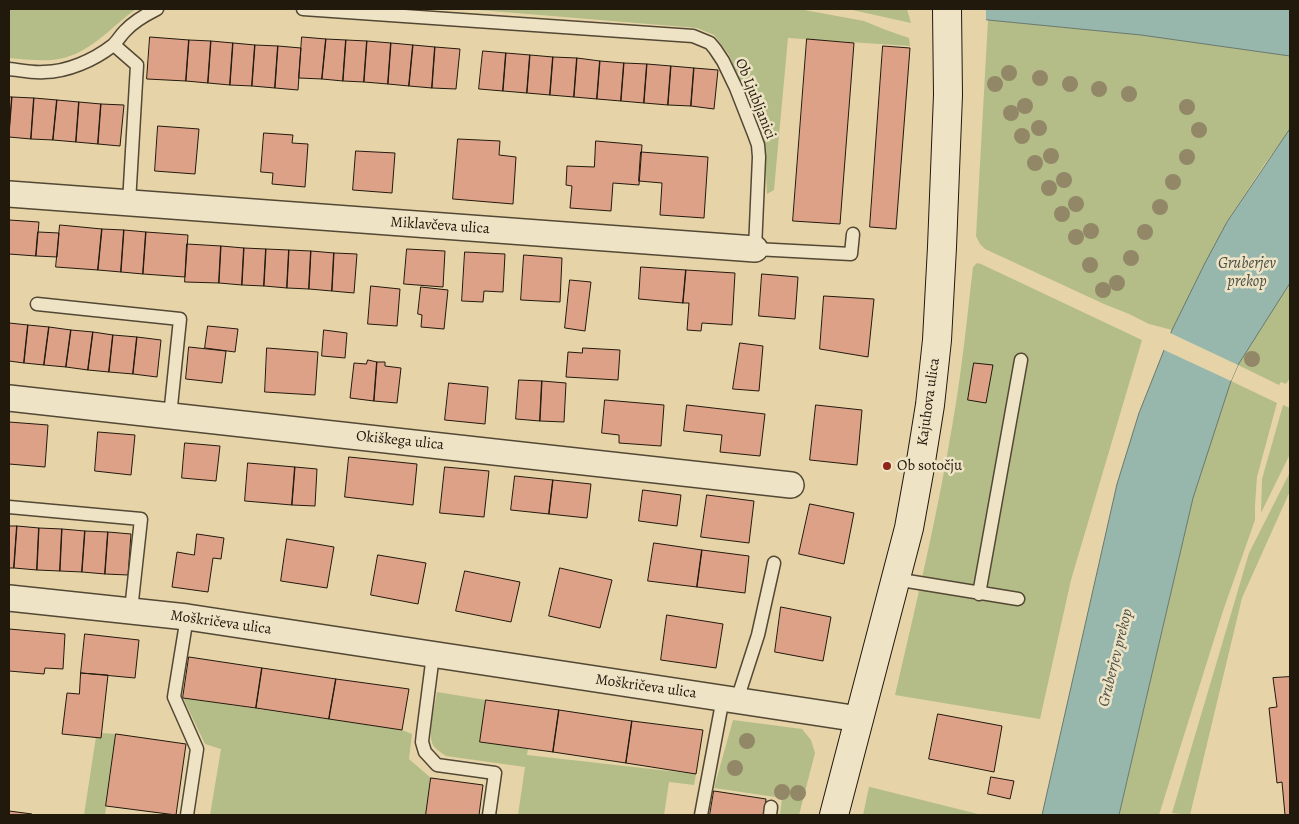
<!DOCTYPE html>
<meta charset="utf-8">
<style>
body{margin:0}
#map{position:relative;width:1299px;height:824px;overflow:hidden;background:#e6d4a8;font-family:Alegreya,serif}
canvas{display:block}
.frame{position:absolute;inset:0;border:10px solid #22190d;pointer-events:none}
</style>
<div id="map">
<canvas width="1299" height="824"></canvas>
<div class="frame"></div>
</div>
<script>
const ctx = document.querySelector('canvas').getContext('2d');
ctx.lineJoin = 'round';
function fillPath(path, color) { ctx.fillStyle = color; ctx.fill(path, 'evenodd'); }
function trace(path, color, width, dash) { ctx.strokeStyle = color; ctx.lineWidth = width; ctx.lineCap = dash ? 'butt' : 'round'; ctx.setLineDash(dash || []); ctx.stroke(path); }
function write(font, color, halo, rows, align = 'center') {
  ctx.font = font + ' Alegreya,serif'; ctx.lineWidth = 5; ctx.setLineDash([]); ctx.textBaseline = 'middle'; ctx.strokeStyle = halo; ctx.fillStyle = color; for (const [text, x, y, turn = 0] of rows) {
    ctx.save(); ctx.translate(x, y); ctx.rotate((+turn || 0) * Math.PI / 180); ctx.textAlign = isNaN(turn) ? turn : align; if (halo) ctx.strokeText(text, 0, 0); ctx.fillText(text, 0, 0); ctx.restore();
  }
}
fillPath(new Path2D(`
 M9,9H136C111,27 91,53 59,59C43,62 25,59 9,58Z
 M467,9H799L864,21L886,30L909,38L910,46L788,38L774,190L767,194L765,155L761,137L729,55L714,35L697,28Z
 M848,9H907L911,23Z
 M988,20L1141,35L1290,56V130L1264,165L1228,220L1172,330L1149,324L1129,314L1104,304L985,249L980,244L976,236Z
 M977,263L981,264L1142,340L1071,580L1040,719L895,695C916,604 938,513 953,421C962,370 967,318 973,267Z
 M1290,283V378L1286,384L1281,382L1279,385L1238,365Z
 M1231,381L1277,403L1257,477L1255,506V520L1223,611L1159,815H1119L1193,498Z
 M1283,405L1290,408V454L1261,513L1262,479Z
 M1290,472V491L1242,598L1190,815L1172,813L1249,553Z
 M437,692L486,700L480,742L528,749L527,755L696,774L694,785L669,782L664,815H518L525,767L446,756C442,753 436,750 433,745C427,733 435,706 437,692Z
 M183,698L402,730L412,734L409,759L431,778L426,815H210L221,749L205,744Z
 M733,720L802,729L811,740L815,753L799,815H780L782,798L714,788Z
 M102,733L116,734L105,815H84L96,737L101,738Z
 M869,787H870L982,815H863Z`), '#b4bd88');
const water = new Path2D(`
 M931,9H1290V56L1141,35L988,20Z
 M1290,129V283L1238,365L1231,381L1193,498L1119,815H1042L1117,484L1139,413L1172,330L1205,263L1227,222Z`);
fillPath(water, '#97b7ad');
trace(water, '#68786d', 1);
fillPath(new Path2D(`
 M929,9H986V23L931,11Z
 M1168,332L1238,365L1231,381L1162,349Z`), '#e6d4a8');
const building = new Path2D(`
 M150,37L189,40L186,81L147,79Z
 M302,37L326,39L322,79L299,78Z
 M326,39L346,40L343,81L322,79Z
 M807,39L854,43L840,224L793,221Z
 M189,40L211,41L208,83L186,81Z
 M346,40L367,41L364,82L343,81Z
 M211,41L233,43L230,85L208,83Z
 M367,41L391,43L388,84L364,82Z
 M233,43L255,45L252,86L230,85Z
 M391,43L413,45L409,86L388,84Z
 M255,45L278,46L275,88L252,86Z
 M413,45L435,47L432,88L409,86Z
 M278,46L301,48L298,90L275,88Z
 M883,46L910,48L896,229L870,227Z
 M435,47L460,49L456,89L432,88Z
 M483,51L506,53L503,91L479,89Z
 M506,53L530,55L527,93L503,91Z
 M530,55L553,57L550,95L527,93Z
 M553,57L577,58L574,97L550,95Z
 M577,58L600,61L597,99L574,97Z
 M600,61L624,63L621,101L597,99Z
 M624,63L647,64L644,103L621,101Z
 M647,64L671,66L668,105L644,103Z
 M671,66L694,68L691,106L668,105Z
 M694,68L718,70L714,109L691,106Z
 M9,97H12L9,135Z
 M12,97L34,98L31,139L9,137Z
 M34,98L57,100L53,140L31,139Z
 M57,100L79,102L76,142L53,140Z
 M79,102L101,104L98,144L76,142Z
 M101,104L124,105L120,146L98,144Z
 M158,126L199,129L195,174L155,171Z
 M264,133L293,135L292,143L308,144L305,187L272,184L273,173L261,172Z
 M458,139L500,141L499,155L516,157L513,204L453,199Z
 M596,141L642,145L639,185L613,183L611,211L570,208L572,186L566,185L567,166L594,167Z
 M356,151L395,153L392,193L353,190Z
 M641,152L708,157L704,218L660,215L662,183L639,181Z
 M9,220L39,222L36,256L9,254Z
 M60,225L102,229L98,270L56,267Z
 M102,229L124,230L121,272L98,270Z
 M124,230L146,232L143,274L121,272Z
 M38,232L59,233L57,257L36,256Z
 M146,232L188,235L185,277L143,274Z
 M187,244L221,246L219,283L185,282Z
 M221,246L244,248L242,285L219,283Z
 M244,248L266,249L264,286L242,285Z
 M266,249L289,250L287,288L264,286Z
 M407,249L445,251L443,287L404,284Z
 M289,250L311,251L309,289L287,288Z
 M311,251L334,253L332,291L309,289Z
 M465,252L505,254L503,292L484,291L483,302L462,301Z
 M334,253L357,254L354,293L332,291Z
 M524,255L562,258L560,302L521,300Z
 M641,267L686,270L683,303L639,299Z
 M686,270L735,273L732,325L702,323L701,331L687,330L689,303H683Z
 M762,274L798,277L795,319L759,316Z
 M570,280L591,282L585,331L565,328Z
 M371,286L400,289L397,326L368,324Z
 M421,287L448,290L444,329L421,327L422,315L418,314Z
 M824,296L874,299L868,357L820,349Z
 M9,323L28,325L24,363L9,361Z
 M28,325L49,327L44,365L24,363Z
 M208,326L238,329L235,352L205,348Z
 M49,327L71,330L66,367L44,365Z
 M71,330L93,332L88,370L66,367Z
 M324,330L347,333L345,358L322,356Z
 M93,332L113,335L109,372L88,370Z
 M113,335L137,337L133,374L109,372Z
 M137,337L161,340L157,377L133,374Z
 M740,343L763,346L759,391L733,389Z
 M189,347L226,351L222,383L186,379Z
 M267,348L318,352L315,395L265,392Z
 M583,348L620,350L618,380L566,377L568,352L582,353Z
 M368,360L377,362L374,401L350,398L354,363L366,364Z
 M377,362H385V366L401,368L397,403L374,401Z
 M974,363L993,365L986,403L968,400Z
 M519,380L542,381L540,421L516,419Z
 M542,381L566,383L564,422L540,421Z
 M449,383L488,387L485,424L445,420Z
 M605,400L664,405L661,446L619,443V435L602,433Z
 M687,405L765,414L760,456L720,452L722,435L684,431Z
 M816,405L862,410L857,465L810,460Z
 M9,422L48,425L45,467L9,464Z
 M98,432L135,435L131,475L95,471Z
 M185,443L220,446L216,481L182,478Z
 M349,457L417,464L413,505L345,497Z
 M248,463L295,467L292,505L245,501Z
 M295,467L317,469L315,506L292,505Z
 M445,467L489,471L484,517L440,513Z
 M515,476L553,480L549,514L511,510Z
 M553,480L591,484L587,518L549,514Z
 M643,490L681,495L677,526L639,521Z
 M707,495L754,501L749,543L701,537Z
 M810,504L854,513L844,564L799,554Z
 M9,526H17L14,568H9Z
 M17,526L39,528L37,570L14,568Z
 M39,528L62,529L60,571L37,570Z
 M62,529L85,531L82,572L60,571Z
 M85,531L108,532L105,574L82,572Z
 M108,532L131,534L128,575L105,574Z
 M197,534L224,538L221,559L213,558L208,592L172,587L177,552L194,555Z
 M287,539L334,547L327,588L281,581Z
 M654,543L702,550L697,587L648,581Z
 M702,550L749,556L745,593L697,587Z
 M378,555L426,563L418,604L371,595Z
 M560,568L612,580L600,628L549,616Z
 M465,571L520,582L511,622L456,611Z
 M781,607L831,617L823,661L775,652Z
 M667,615L723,624L716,668L661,660Z
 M9,629L65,634L63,669L45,668L44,674L9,671Z
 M85,634L139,640L135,678L81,673Z
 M189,657L262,668L256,708L183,698Z
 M262,668L336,679L329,719L256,708Z
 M81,673L108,675L101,738L62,734L67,693L79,694Z
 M1290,677V815H1285L1282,782L1277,783L1269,708L1277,707L1273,678Z
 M336,679L409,689L402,730L329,719Z
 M486,700L559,710L553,752L480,742Z
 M559,710L632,721L626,763L553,752Z
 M938,714L1002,726L994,772L929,759Z
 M632,721L703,730L696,774L626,763Z
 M116,734L186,744L176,815L106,806Z
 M991,777L1014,781L1010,799L988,794Z
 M431,778L483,785L479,815H426Z
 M714,791L766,799L764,815H710Z
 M9,811L32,814V815H9Z`);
fillPath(building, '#dca187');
trace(building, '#22190d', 1);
const lane = new Path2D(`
 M303,9L693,36L710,43L715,49L723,61L736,88L754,134L758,145L759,157L755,249L851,254L853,234
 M114,45L137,65L129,203
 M9,69C20,70 32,73 44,72C67,72 94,60 112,46C117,42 120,36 125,31C134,21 145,15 157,9
 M37,304L180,319L170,416
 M9,507L141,519L131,610
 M895,579L1018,599
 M979,594L1021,360
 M187,617L174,697L197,749L187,815
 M433,655L423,733L422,742L425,752L437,765L495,773L489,815
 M737,700L758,635L774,563
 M701,815L723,698
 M770,815L771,807`);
const street = new Path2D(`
 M9,194L755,249
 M9,398L791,485
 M9,598L187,617L859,719`);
const secondary = new Path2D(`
 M834,815L909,528L920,467L930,405L937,340L942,247L948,95L947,9`);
trace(lane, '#534834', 15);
trace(street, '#534834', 28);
trace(secondary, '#22190d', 30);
trace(lane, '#efe3c6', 12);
trace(street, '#efe3c6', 25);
trace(secondary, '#efe3c6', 28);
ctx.fillStyle = '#928867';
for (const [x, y] of [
 [1009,73],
 [1040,78],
 [995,84],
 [1070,84],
 [1099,89],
 [1129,94],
 [1025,106],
 [1187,107],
 [1011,113],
 [1039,128],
 [1199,130],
 [1022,136],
 [1051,156],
 [1187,157],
 [1035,163],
 [1064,180],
 [1173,182],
 [1049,188],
 [1076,204],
 [1160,207],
 [1062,214],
 [1091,231],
 [1145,232],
 [1076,237],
 [1131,258],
 [1090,265],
 [1117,283],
 [1103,290],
 [1252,359],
 [747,741],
 [735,768],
 [782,792],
 [798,793]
]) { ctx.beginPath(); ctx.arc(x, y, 8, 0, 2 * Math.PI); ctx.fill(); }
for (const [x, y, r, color] of [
 [887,466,5,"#8f2418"]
]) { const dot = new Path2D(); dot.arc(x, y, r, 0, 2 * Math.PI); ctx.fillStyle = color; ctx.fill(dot); trace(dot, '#efe3c6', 2); }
write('15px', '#22190d', '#efe3c6', [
 ["Ob Ljubljanici",755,99,68],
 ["Miklavčeva ulica",440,226,4],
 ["Kajuhova ulica",929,402,-82],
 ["Okiškega ulica",400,441,6],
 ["Moškričeva ulica",221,623,8],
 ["Moškričeva ulica",646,687,8]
]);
write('15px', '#22190d', '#efe3c6', [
 ["Ob sotočju",897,466]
], 'left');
write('italic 16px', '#4b5045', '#efe3c6', [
 ["Gruberjev",1247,264],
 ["prekop",1247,282],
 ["Gruberjev prekop",1116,658,-76]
]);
</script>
